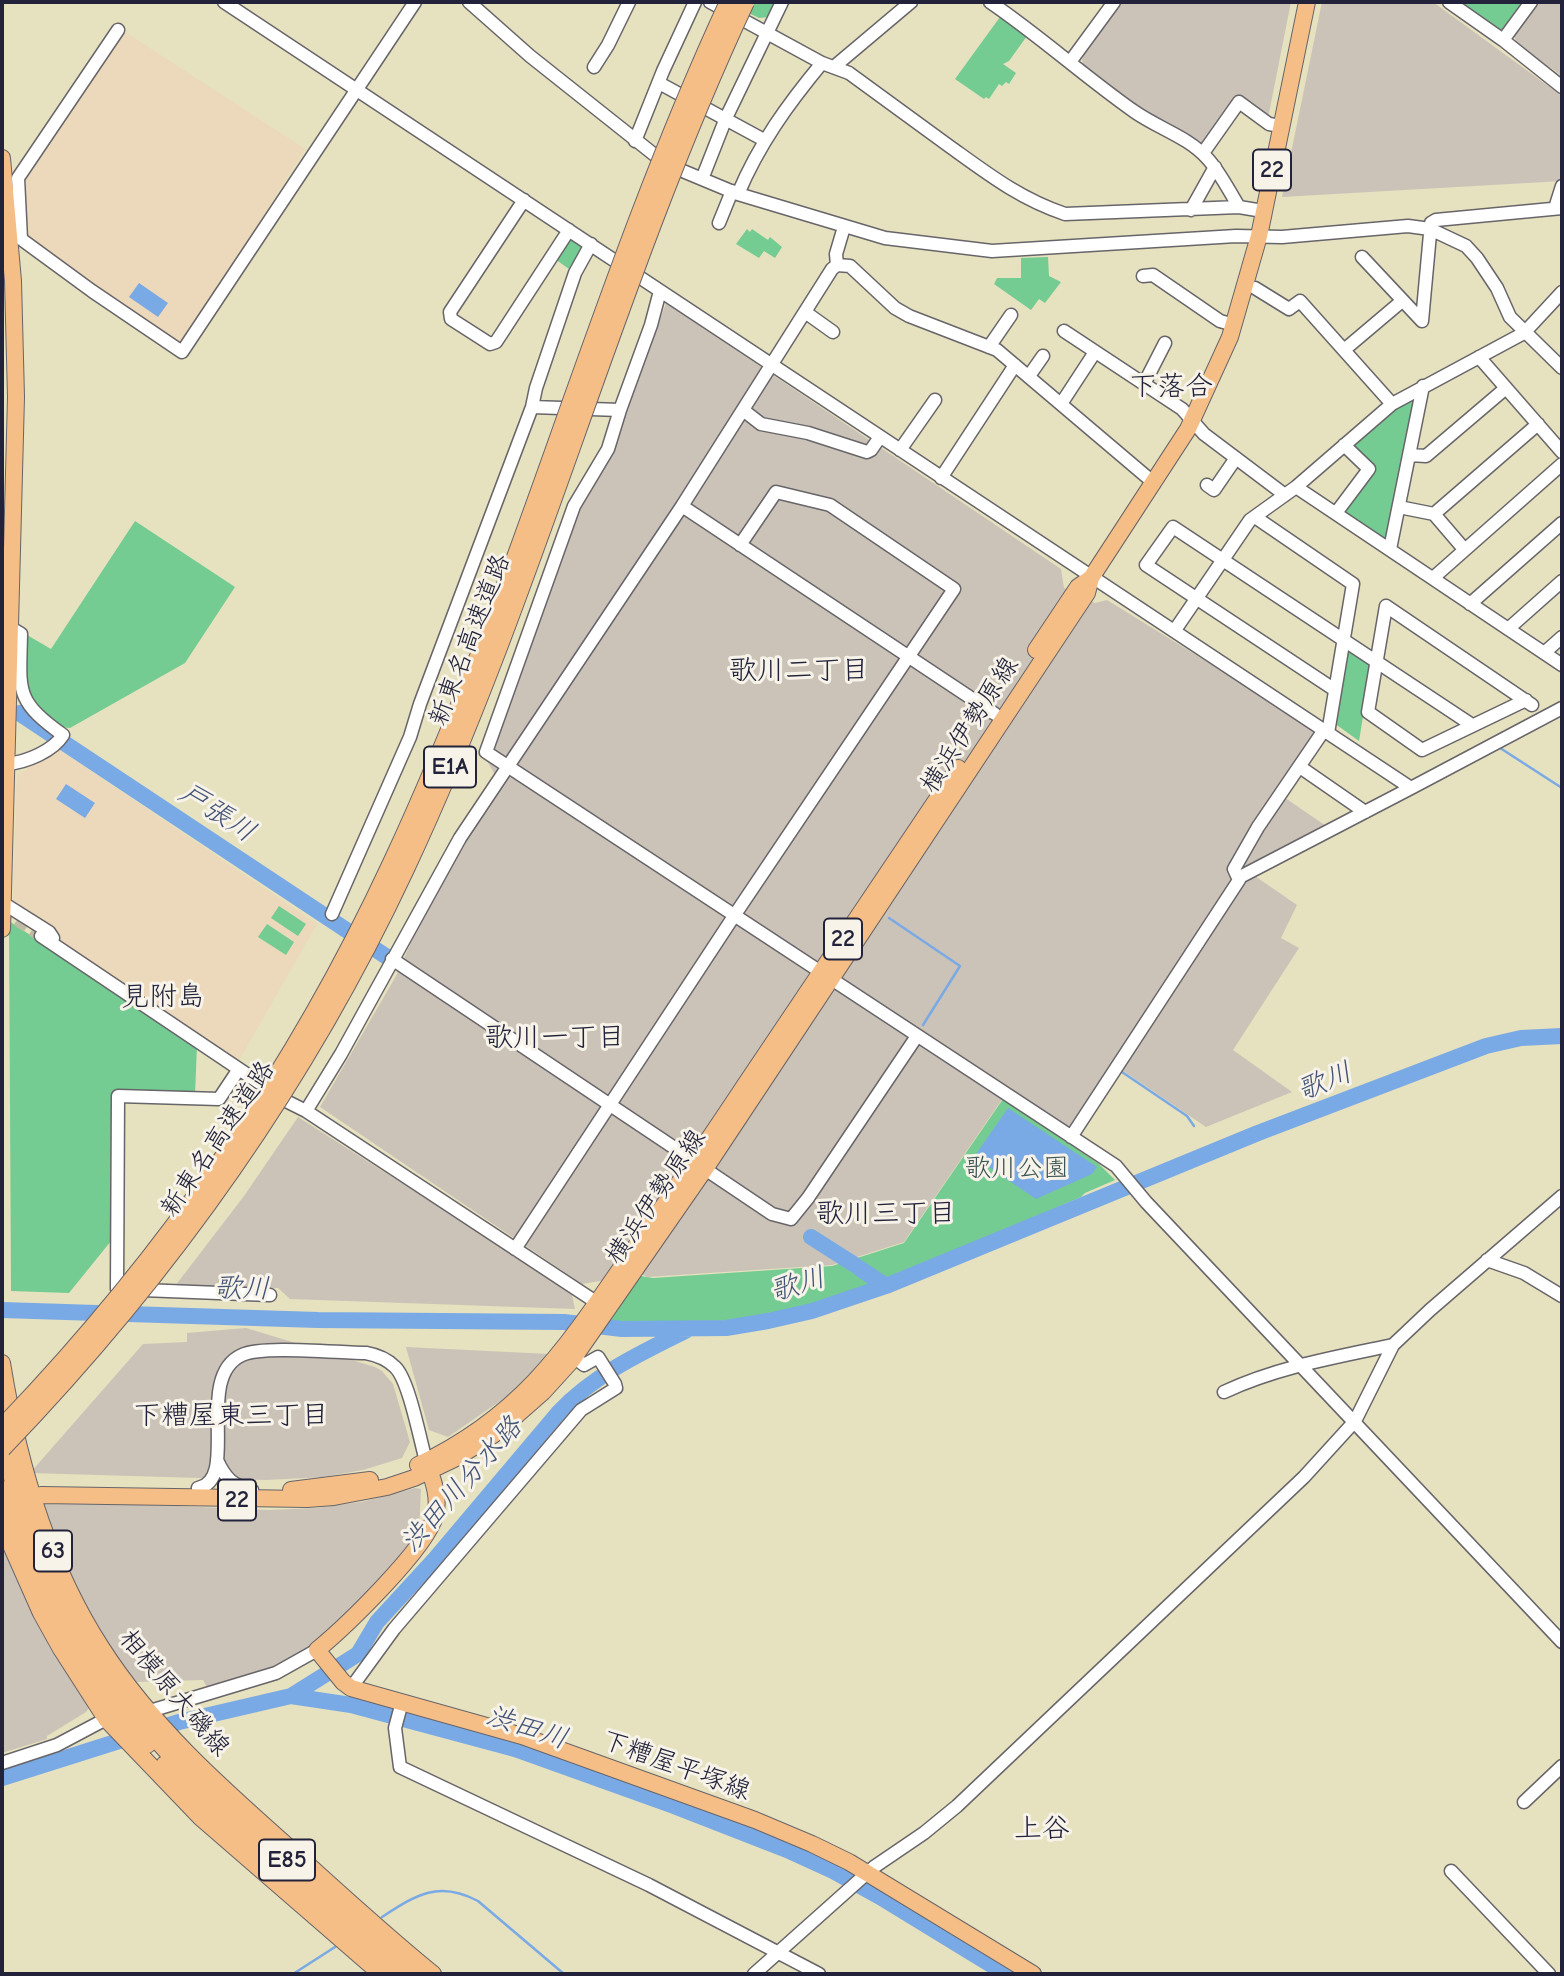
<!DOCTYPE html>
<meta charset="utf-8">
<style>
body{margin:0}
#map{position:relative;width:1564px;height:1976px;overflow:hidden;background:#e6e1be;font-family:"Comic Neue",sans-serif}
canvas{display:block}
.frame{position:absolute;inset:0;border:4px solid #22223b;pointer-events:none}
</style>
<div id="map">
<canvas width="1564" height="1976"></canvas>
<div class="frame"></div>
</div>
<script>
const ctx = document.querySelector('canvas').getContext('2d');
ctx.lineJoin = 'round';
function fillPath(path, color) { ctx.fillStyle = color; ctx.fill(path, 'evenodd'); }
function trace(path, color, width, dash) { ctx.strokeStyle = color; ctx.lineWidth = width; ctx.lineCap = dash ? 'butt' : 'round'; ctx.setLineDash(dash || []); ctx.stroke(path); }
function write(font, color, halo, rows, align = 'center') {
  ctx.font = font + ' "Comic Neue","Klee One",sans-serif'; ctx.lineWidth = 6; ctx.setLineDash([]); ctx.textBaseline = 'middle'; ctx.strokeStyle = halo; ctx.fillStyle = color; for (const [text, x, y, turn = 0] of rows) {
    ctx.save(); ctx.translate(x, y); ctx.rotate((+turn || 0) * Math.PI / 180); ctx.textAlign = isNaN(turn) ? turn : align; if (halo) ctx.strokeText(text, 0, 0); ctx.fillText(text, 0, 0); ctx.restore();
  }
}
fillPath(new Path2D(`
 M125,32L305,149L182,345L97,292L92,283L26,238L22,185Z
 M58,749L317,924L238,1062L64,945L57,931L13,900L17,775Z`), '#ecd8ba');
fillPath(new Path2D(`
 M1119,2H1291L1268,118L1237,97L1205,142L1199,144L1146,114L1083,69L1082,52Z
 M1322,2H1433L1562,96V181L1282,197Z
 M1538,2H1562V76L1516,43L1514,34Z
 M666,303L1061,569L1064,588L1095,603L1107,600L1319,731L1275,791L1329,828L1249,872L1297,905L1281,938L1299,948L1233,1050L1292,1092L1206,1127L1113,1064L1068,1132L1003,1098L904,1242L832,1265L647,1277L641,1274L582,1284L320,1107L396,976L440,877L501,786L485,757L569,516L616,448L614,446Z
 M298,1117L571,1291L575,1309L290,1299L278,1288L172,1290L244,1196Z
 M246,1328L375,1367L382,1371L393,1384L410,1442L402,1458L363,1470L323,1477L267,1480L30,1473L143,1344L187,1342V1333Z
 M406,1347L549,1354L506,1397L448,1437L429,1430Z
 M415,1488L421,1489L419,1531L405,1551L327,1635L296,1657L274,1668L207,1687L203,1680L134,1682L101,1637L77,1590L38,1500L269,1510L316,1508L361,1502Z
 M2,1537L91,1705L86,1712L47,1736V1739L2,1753Z`), '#cbc3b8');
fillPath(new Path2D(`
 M726,2H777L769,17L759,18Z
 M1458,2H1524L1504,29H1497Z
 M1000,17L1027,36L1009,61L1003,64L1016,73L1009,84L1006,82L1002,86L999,84L989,99L986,97L984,99L955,79Z
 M747,229L750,232L752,229L768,240L770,237L782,247L775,258L764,251L759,258L736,244Z
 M572,237L582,245L579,255L569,269L555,259L568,238Z
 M1048,257L1049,276L1061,282L1045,303L1039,299L1031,310L994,284L997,278H1021V258Z
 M1411,396L1415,400L1389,540L1383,542L1341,513L1371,469L1348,445Z
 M135,521L235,587L185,663L70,728C62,728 57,723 50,718C20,696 27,668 27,635L51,649Z
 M1345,645L1372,662L1359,741L1334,723Z
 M279,906L306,924L298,936L271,918Z
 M9,921L197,1045L195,1095L116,1093L111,1241L69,1293L11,1291Z
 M267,924L294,942L286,955L258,937Z
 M1003,1099L1099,1164L1115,1180L1085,1193L1081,1197C1030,1219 979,1241 928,1263C871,1287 812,1313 750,1320L611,1324V1320L640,1276L653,1278L832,1266L904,1243Z`), '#74cc92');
fillPath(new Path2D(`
 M139,283L168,303L158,317L129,297Z
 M66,784L95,803L85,818L56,799Z
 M1008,1108L1097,1167L1092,1174L1036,1199L974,1157Z`), '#7aaae5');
trace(new Path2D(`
 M1497,746L1562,788
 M889,918L960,966L923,1025
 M1122,1072L1187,1116L1194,1126
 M382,1917C416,1895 438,1880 478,1901L564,1974
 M293,1974L335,1947`), '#7aaae5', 2.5);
trace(new Path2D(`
 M19,713L387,957
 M811,1237L855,1265
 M859,1268L886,1286
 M2,1310L318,1320L564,1322L622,1329L726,1328L768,1321L812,1311L886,1286L1258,1133L1486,1046L1521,1038L1562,1036
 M291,1696L358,1654L377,1622L435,1559L559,1412C595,1374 641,1353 687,1330
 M2,1778L179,1722L291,1696L351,1705L515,1749L674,1806L787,1850L833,1871L880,1897L1006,1974`), '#7aaae5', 16);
trace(new Path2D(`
 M2,910L41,936`), '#bfbba4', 12, [12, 6]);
const minor = new Path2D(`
 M224,2L1411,788L1562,708
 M469,2L530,56L666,164L738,194L885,238L992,251L1236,236L1282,237L1408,226L1430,229L1466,246L1477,258L1497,288L1510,317L1562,368
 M710,2L822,63L849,73C882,97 916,122 949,146C988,174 1020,199 1065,214L1239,207L1263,211
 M990,2C1040,36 1085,77 1135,112C1158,128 1188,137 1207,158C1220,172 1229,191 1239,207
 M1449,2L1503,40L1562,87
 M1503,40L1531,2
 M1070,62L1114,2
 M835,66L911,2
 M594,67L608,45L629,2
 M659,83L764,140
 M635,141L663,71L695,2
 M1203,153L1239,102L1269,124L1281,126
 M702,179L726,118L782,2
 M738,194C759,144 788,104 822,63
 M524,200L450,312L451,319L490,344L496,342L569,230
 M1555,208L1562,186
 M1191,210L1215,167
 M719,223L732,191
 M21,239L92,291L182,352L415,2
 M21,239L18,178L118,30
 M1362,257L1422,321L1431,223L1436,220L1562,208
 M837,265L836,254L844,227
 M1143,276L1153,275L1220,321L1234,325
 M1255,288L1289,309L1300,301L1392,404
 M660,291L651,325L620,410L608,449L574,506L486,752L1116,1166L1146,1202L1562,1642
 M805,312L833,332
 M1064,331L1182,409L1204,434L1285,495
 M989,347L1011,315
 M1344,350L1402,301
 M1479,357L1562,452
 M1029,376L1043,356
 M1144,384L1165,343
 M1061,404L1095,352
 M532,407L620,410
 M743,410L761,424L808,433L867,452L871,450L880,437
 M900,450L935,400
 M1409,455L1426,456L1506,388
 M941,478L1015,365
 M1207,485L1214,490L1236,458
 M1296,487L1562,665
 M682,506L995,714
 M1399,507L1434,514L1464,549
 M1336,513L1369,469L1344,445
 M1434,514L1538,424
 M1255,517L1353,584L1328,733
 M1390,549L1423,386
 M1433,578L1562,464
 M1470,604L1562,523
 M1508,629L1562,581
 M1175,630L1250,520L1296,487L1392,404L1524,333L1562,292
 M1544,653L1562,637
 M1335,690L1146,565L1173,527L1472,725
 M1526,700L1422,750L1368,712L1386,606L1532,705
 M7,764C27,762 53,751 63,735C14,700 20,691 21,634L11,628
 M1300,767L1365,812
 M1239,880L1240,877L1411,788
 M3,903L49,932L53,938
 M332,914L410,737L420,704L532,407L536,388L575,273L591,244
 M41,936L288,1102L306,1111
 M392,959L694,1161
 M239,1069L219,1099L118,1096L117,1289L270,1295
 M1071,1137L1239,880L1234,869L1258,827L1324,730
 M705,1169L772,1214L791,1219L808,1198L917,1036
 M515,1249L734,916L954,589L830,505L776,492L740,545
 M1487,1260L1524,1273L1562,1296
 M602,1306L306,1111L341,1054L460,838L682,506L832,269L837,265L850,266L895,308L909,316L997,350L1154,483
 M1224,1392C1278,1367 1336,1357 1393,1345
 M217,1460C225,1478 233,1486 252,1490
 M198,1488C241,1480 193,1377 242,1355C263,1345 339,1353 366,1353C377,1355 387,1359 395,1367C409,1380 420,1440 426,1461
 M351,1688L394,1629L581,1410L616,1388L615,1384L598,1357L584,1365L574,1357
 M402,1702L395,1728L400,1767L649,1885L819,1974
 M150,1711L276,1673L317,1650
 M2,1763L57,1745L106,1719
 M1524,1802L1562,1766
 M1451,1871L1549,1974
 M754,1974L874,1867L924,1833L957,1806L1304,1477L1355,1421L1393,1345L1430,1310L1562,1196`);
const major = new Path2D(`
 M2,158L13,281L16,397L2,929
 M1036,650L1078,587L1091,578
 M2,1363C18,1462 46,1562 101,1647C152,1727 223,1789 293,1851C339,1893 385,1935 433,1974
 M427,1463C433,1480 440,1498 435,1516C426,1549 345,1627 317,1650L343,1682L351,1688L522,1736L755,1820L812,1844L849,1862L1033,1974
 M418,1465C525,1414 567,1346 632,1252C670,1196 708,1141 745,1085C816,979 887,874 958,768
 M291,1490L370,1480
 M41,1495L307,1499L334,1497L387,1487L414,1478L456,1458L493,1435L518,1414L543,1392L573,1359L705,1169L1087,593L1091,578L1188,429L1230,337L1259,236L1307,2
 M2,1525L41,1613L61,1649L106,1719L201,1818L381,1974`);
const highway = new Path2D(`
 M2,1438C28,1543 74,1636 142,1721C181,1771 230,1812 278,1853C325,1894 372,1934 419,1974
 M2,1490C33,1584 80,1671 147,1744
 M165,1765L213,1813L398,1972`);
trace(minor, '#676569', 15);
trace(major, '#676569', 18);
trace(highway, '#676569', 20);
trace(minor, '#fff', 12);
trace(major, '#f6be87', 16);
trace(highway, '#f6be87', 18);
const highwayBridge = new Path2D(`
 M2,1428C162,1262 295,1072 392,863C523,583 599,282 729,2
 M2,1448C166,1278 305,1083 405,869C537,588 613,284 745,2`);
trace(highwayBridge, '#676569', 20, []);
trace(highwayBridge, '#f6be87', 18);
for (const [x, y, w] of [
 [1272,170,38],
 [450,767,52],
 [843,939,38],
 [237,1500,38],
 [53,1551,38],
 [287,1860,56]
]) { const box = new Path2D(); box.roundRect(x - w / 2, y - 20.5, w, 41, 5); ctx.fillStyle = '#f7f3e8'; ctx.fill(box); trace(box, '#22223b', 2); }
write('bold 24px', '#22223b', null, [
 ["22",1272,170],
 ["E1A",450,767],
 ["22",843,939],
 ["22",237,1500],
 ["63",53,1551],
 ["E85",287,1860]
]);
write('26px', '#22223b', '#f7f3e8', [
 ["新東名高速道路",470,640,-69],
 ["横浜伊勢原線",970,725,-57],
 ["新東名高速道路",218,1139,-56],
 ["横浜伊勢原線",656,1197,-56],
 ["相模原大磯線",174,1693,50],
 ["下糟屋平塚線",676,1766,20]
]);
write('26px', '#3b5555', '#f7f3e8', [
 ["歌川公園",1017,1169]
]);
write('28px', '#22223b', '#f7f3e8', [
 ["下落合",1171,387],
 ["歌川二丁目",799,671],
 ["見附島",163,997],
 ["歌川一丁目",555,1038],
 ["歌川三丁目",886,1214],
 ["下糟屋東三丁目",231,1416],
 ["上谷",1042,1829]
]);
write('italic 28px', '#415276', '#f7f3e8', [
 ["戸張川",217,813,33],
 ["歌川",1325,1082,-22],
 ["歌川",798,1285,-17],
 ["歌川",242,1289,1],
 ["渋田川分水路",462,1485,-49],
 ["渋田川",527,1728,18]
]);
</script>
